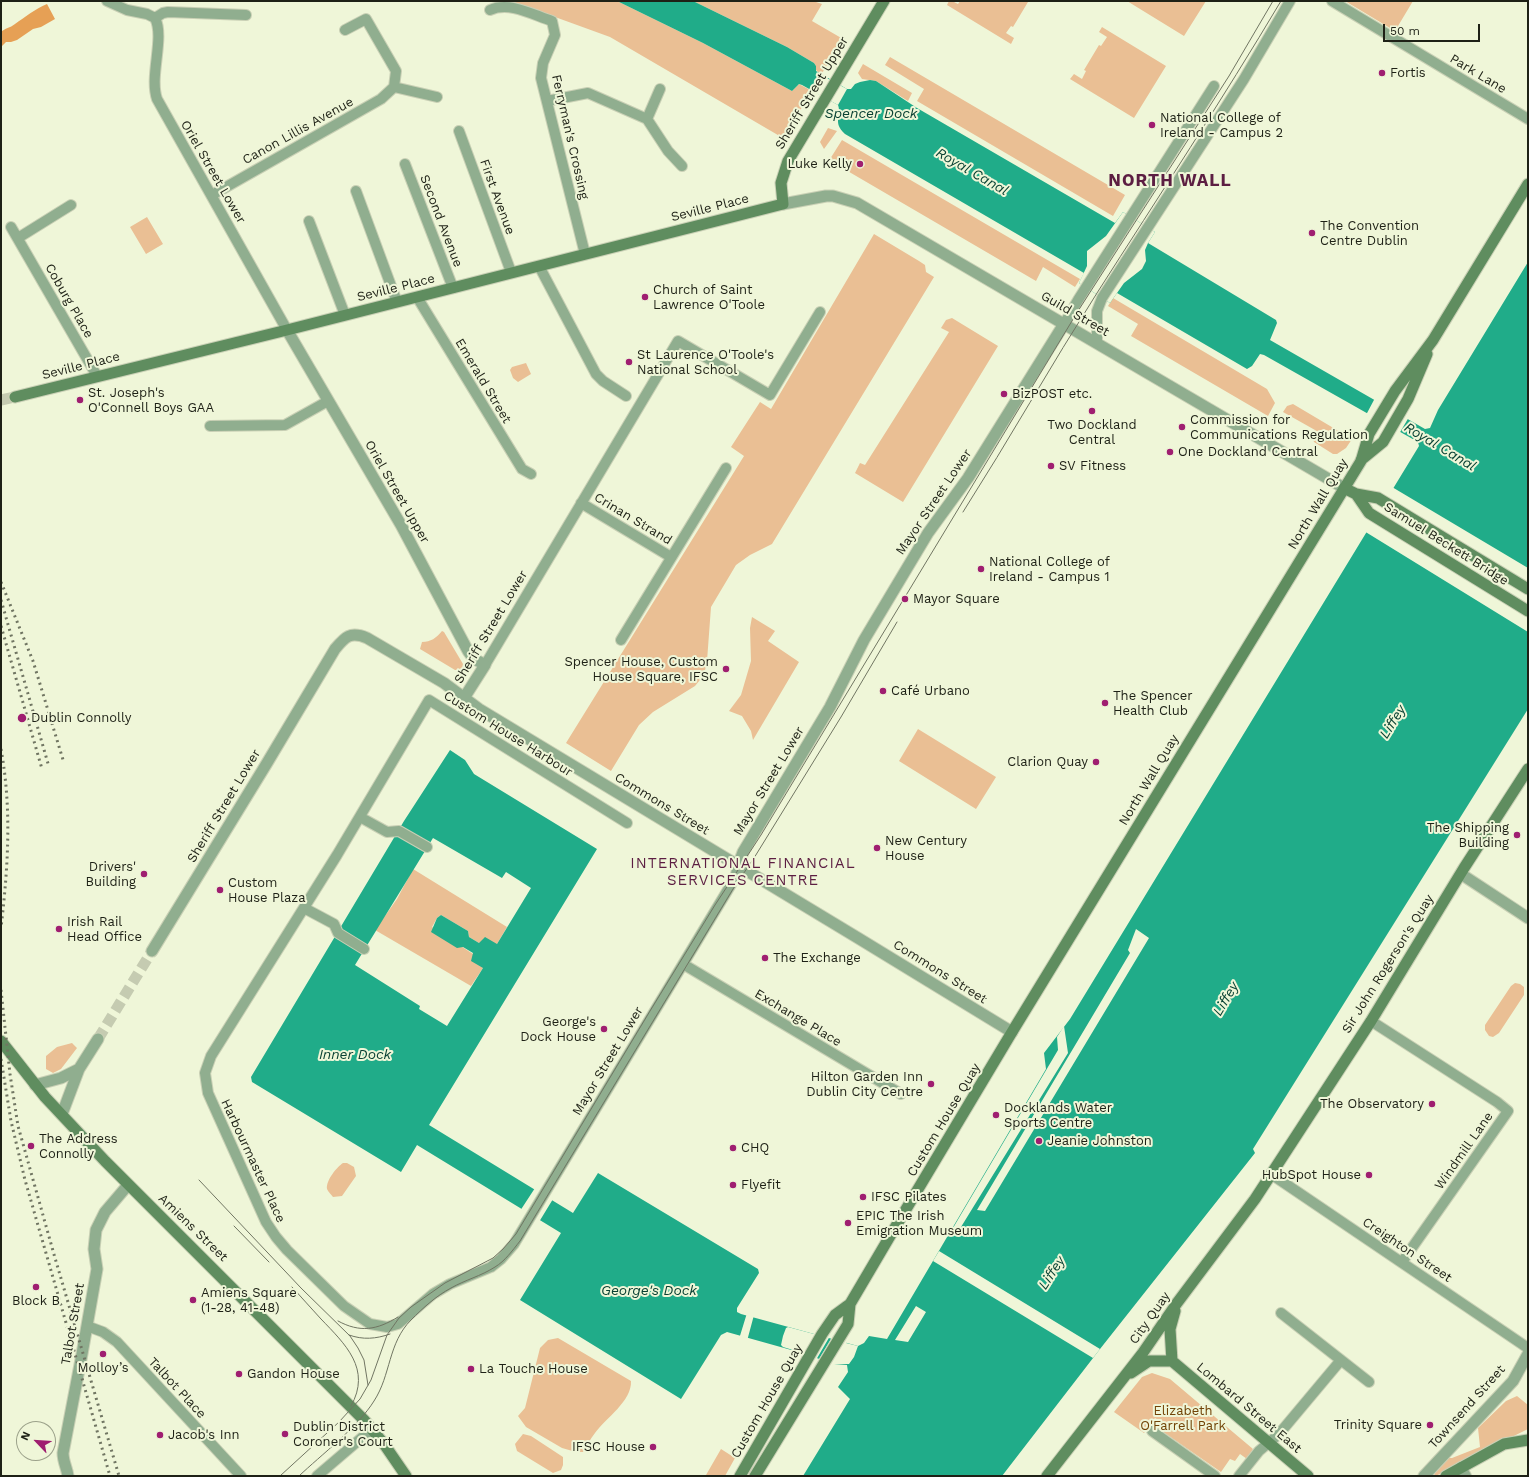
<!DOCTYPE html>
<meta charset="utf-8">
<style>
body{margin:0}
#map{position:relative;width:1529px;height:1477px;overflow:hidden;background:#eff6d8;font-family:"Work Sans",sans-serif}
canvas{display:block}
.frame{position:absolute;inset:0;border:2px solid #1e2116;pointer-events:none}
.north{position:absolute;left:16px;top:1421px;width:40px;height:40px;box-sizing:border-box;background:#eff6d8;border:1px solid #9ba18a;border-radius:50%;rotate:295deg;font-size:11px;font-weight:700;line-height:16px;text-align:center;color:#1e2116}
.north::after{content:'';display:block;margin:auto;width:14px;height:18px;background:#9f1e70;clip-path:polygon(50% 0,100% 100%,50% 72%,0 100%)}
.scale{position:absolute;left:1383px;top:24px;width:97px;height:18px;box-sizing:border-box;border:2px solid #1e2116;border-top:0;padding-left:5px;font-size:12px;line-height:14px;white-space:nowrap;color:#1e2116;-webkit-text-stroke:3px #eff6d8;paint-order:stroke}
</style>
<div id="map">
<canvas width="1529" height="1477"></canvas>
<div class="frame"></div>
<div class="north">N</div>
<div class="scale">50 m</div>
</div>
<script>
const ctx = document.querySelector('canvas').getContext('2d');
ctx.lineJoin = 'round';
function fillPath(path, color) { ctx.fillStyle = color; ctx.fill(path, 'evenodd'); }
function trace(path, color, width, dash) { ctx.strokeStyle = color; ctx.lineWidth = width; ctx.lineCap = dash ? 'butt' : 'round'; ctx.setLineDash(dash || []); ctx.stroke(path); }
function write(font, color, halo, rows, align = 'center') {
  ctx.font = font + ' "Work Sans",sans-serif'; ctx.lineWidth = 4; ctx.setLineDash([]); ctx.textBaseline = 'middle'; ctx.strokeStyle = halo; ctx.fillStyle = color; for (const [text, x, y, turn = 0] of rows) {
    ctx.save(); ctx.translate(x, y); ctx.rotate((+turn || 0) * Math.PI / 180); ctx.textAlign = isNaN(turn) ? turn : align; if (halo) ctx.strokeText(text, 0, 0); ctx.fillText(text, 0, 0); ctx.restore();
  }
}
fillPath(new Path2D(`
 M511,1H617L703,43L792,91L799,84L812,91L783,138L610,37Z
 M693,1H813L822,4L812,21L843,39L821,75L815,69L816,66L814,63L787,47Z
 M949,1H952L958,4L960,1H1026L1028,2L1013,27L1011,26L1006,33L1014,38L1011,44L947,5Z
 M1127,1H1206L1184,36Z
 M1345,1H1413L1395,31Z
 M1102,27L1166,66L1134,118L1070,79L1074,74L1082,79L1086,71L1084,70L1099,45L1101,46L1107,37L1099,32Z
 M890,57L1125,195L1113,216L917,101L924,89L885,65Z
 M863,64L912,93L908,101L876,81L862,79L858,73Z
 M828,128L837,131L824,149L820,142Z
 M842,140L1080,279L1075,287L1043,267L1036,281L839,166L830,159Z
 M147,217L163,244L146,254L130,227Z
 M874,234L919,261L925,265L926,272L934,277L772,544L750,555L736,565L711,607L707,661L704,675L695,686L653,712L639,725L611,771L566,743L744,456L731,447L760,402L771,409Z
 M1113,298L1267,389L1275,403L1268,416L1131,336L1138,324L1108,306Z
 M952,318L998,346L903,502L855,473L860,463L865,465L949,332L941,328L946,320Z
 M526,363L531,374L518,382L513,378L510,370L512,367Z
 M1293,404L1352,439L1346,448L1337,454H1333L1314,442L1312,436L1315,430L1283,412L1287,406Z
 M752,617L775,631L768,641L799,662L753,740L751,731L742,716L729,711L741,695L751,661L750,628Z
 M442,631L444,632L463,664L462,668L459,670H455L420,649L422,642C431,642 436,638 442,631Z
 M918,729L996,777L976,809L899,761Z
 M413,869L507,927L497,944L479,943L469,937L468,931L441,915L437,918L432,927L473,954L483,968L471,986L375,930L397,899Z
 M1515,983L1520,984L1524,987V995L1499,1033L1493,1037L1489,1036L1485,1030V1025L1511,986Z
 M72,1043L77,1048L61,1069L53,1073L46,1069V1056L57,1047Z
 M343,1163H347L354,1167L356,1176L342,1196L333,1197C331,1194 328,1192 327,1189C326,1180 337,1167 343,1163Z
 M558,1338L631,1381C632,1401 606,1418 595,1433C590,1439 587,1446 583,1452H576L562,1448L526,1427L518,1416L525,1408L540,1348L548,1340Z
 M1152,1373L1170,1379L1253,1449L1247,1459L1240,1454L1235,1461L1230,1459L1221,1472L1156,1427L1160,1421L1155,1418L1144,1433L1114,1412L1142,1377Z
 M1517,1396L1528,1405V1429L1461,1462L1436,1476L1433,1473L1447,1458H1452L1480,1447L1478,1428L1506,1401Z
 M523,1434L531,1436L563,1457V1465L561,1470L553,1473L517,1451L515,1444Z
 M721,1449L735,1458L725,1476H707L706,1475Z`), '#eabf94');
fillPath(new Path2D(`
 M47,4L55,19L41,27L33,29L17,40L11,42H6L1,47V32C5,28 10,28 15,24C25,17 35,9 47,4Z`), '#e6a055');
fillPath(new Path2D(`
 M617,1H693L787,47L814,63L816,66V71L847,89H851L855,84L860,82L870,80L876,81L917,108L1115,223L1123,212L1155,232L1148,243L1276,320L1277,323L1270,340L1425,429L1430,428L1438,410L1528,262V709L1253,1149L1255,1153L1100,1349L1002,1476H803L850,1399L838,1387L848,1372L847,1365L834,1364L802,1353L727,1332L721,1335L681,1399L520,1300L561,1233L417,1145L401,1172L252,1082L251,1077L404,821L450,750L465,760L474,774L597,849L429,1125L573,1213L598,1173L758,1269L759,1273L737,1308V1312L741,1314L858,1346L864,1343L869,1336L887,1339L1046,1069L1044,1053L1070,1019L1419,446L1418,442L1264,355L1260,354L1252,366L1247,369L1117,293L1110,303L1079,283L1084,273L845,134C832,122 842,116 838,105L802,85L799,84L792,91L703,43ZM433,838L502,878L506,872L531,888L497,944L485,937L479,943L469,937L468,931L441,915L437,918L431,932L457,948L463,947L473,953L471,961L483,968L447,1026L419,1009L420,1006L355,965Z`), '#20ac89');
fillPath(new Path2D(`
 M821,75L847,89L838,105L812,91Z
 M1123,212L1155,232L1148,243L1145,250L1146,261L1142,269L1124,283L1110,303L1079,283L1087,266V251L1106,236Z
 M1375,398L1409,417L1399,434L1366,415Z
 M1392,487L1528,568V632L1364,531Z
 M1136,929L1149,938L985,1211L977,1210L1130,953L1128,950Z
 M1064,1026L1068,1053L961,1227L959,1229L953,1228L1058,1050L1057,1037Z
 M535,1188L553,1199L539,1222L520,1211Z
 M939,1251L1100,1349L1093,1358L933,1261Z
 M916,1306L926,1312L908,1342L895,1340Z
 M747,1313L754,1315L747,1341L739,1339Z
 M788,1327L814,1334L815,1332L830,1336L816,1360L802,1355L803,1353L783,1347L781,1345L783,1336L786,1328Z
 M832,1337L847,1341L846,1343L858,1346L854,1357L849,1364H834L833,1365L819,1359Z`), '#eff6d8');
trace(new Path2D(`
 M98,1039L152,951`), '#c5cbb1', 11, [11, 5.5]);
trace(new Path2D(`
 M1,400L15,397`), '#c5cbb1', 11, [11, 5.5]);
const minor = new Path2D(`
 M107,1L127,10L147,14L155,18L163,13L168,12L246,15
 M1332,1L1528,119
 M490,10C510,1 533,15 552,21L555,35L543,63L541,78L585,254
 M155,18C165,38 149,76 157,99L287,330
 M345,30L366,19L396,71L394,87
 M547,101L588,93L647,119L668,151L682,166
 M647,119L660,89
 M459,131L511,272
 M405,164L453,288
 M356,191L397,302
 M212,195L381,99L394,87L437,97
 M309,221L345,315
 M11,227L97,376
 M18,238L71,205
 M539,266L596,374L603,381L626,396
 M417,297L522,469L531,474
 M1064,324L1078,300L1214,86
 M1097,343V311L1102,298L1244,79L1290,1
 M210,426L285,425L328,401
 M581,503L671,557
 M621,640L726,468
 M485,665L678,341L770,395L820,312
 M360,817L387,832L399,831L427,847
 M627,823L429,700L337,855L211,1056L205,1073L208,1093L266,1222L276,1237L287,1250L344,1306L370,1324L387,1327L398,1324L433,1294L450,1284L491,1267L501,1259L514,1244L735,878L738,866
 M304,908L334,924L338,933L364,949
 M683,964L901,1094
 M1371,1021L1497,1102L1508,1111L1402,1262
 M1271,1174L1528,1348
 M1281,1313L1369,1382
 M87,1326L103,1332L117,1342L241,1476
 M1152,1431L1215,1476
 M1461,1467L1466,1476
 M317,1476L372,1429
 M1239,1476L1259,1451L1279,1434L1341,1360`);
const tertiary = new Path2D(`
 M783,204L826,196H833L857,203L1344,488
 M287,330L401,525L468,651L473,658L485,665L464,698
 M738,866L743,852L830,707L864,640L928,533L968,478L1064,324
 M1461,874L1528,918
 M152,951L267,763L335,649C345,637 350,631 367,638L444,683L479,709L858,938L1012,1032
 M35,1085L61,1078L79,1069
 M62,1114L79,1069L98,1039
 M68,1476C67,1468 63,1462 63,1453L82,1354L97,1269L94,1249L96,1230L105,1212L128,1185
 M1424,1476L1513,1381L1528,1354`);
const secondary = new Path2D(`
 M15,397L287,330L783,204L781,183L788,161L884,1
 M1361,460L1383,442L1408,399L1427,354
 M1344,488L1356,494L1378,498L1528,589
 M1356,494L1369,513L1528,611
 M1,1041L45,1097L105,1161L365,1421L384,1444L406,1476
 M1172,1361L1170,1329L1175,1311
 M1131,1373L1149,1361H1172L1308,1476
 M740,1476L822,1334L835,1315L850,1304
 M755,1476L848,1324L850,1304L893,1231L1012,1032L1361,461L1369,434L1395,391L1433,340L1528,184
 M1047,1476L1142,1354L1177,1303L1255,1199L1371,1021L1464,868L1528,769
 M1446,1476L1504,1444L1528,1440`);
trace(minor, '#c9d0b5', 12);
trace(tertiary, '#c9d0b5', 13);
trace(secondary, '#c9d0b5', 13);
trace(minor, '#90ae8f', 10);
trace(tertiary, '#90ae8f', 11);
trace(secondary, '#5f8d5f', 11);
trace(new Path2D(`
 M963,512C1009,440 1051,365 1097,293C1159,196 1222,100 1281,1
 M199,1180L301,1288L350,1336L358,1348L364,1360L368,1385
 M234,1226L269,1262
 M292,1287C302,1298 311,1308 321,1319C345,1344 372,1369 351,1406
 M338,1321C360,1333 377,1330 398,1317
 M349,1335C363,1340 376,1339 390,1334
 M280,1476L339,1422L360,1399L371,1380L387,1335L399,1318L411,1307L445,1283L493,1258L503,1249L516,1234L650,1011L715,905L761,835L1078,311L1229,76L1273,1
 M299,1476C321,1455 358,1427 374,1401C391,1375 388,1343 411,1320C423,1308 436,1296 451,1288C465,1280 481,1276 495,1267C505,1261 512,1251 520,1241L733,889L754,858L841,717L897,622`), '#707562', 1);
trace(new Path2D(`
 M1,582L33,661L64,763
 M1,600L49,767
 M1,626L42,769
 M1,749C12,810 8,867 1,928
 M1,990L10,1074L18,1126L55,1258L119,1476
 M1,1059L11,1121L25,1180L110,1476`), '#707562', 3, [2, 4]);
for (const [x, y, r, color] of [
 [1382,73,4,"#9f1e70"],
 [1152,125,4,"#9f1e70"],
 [860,164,4,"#9f1e70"],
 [1312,233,4,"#9f1e70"],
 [645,297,4,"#9f1e70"],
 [629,362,4,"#9f1e70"],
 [1004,394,4,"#9f1e70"],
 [80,400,4,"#9f1e70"],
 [1092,411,4,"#9f1e70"],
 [1182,427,4,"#9f1e70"],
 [1170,452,4,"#9f1e70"],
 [1051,466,4,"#9f1e70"],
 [981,569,4,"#9f1e70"],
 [905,599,4,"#9f1e70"],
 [726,669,4,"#9f1e70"],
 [883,691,4,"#9f1e70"],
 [1105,703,4,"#9f1e70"],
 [22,718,5,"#9f1e70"],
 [1096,762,4,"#9f1e70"],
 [1517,835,4,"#9f1e70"],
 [877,848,4,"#9f1e70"],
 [144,874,4,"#9f1e70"],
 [220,890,4,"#9f1e70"],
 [59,929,4,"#9f1e70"],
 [765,958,4,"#9f1e70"],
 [604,1029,4,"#9f1e70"],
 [931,1084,4,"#9f1e70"],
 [1432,1104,4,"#9f1e70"],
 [996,1115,4,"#9f1e70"],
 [1039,1141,4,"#9f1e70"],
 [31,1146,4,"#9f1e70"],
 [733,1148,4,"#9f1e70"],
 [1369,1175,4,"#9f1e70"],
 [733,1185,4,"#9f1e70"],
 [863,1197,4,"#9f1e70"],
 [848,1223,4,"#9f1e70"],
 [36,1287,4,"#9f1e70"],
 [193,1300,4,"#9f1e70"],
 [103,1354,4,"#9f1e70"],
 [471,1369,4,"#9f1e70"],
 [239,1374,4,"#9f1e70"],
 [1430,1425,4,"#9f1e70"],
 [285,1434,4,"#9f1e70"],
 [160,1435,4,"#9f1e70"],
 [653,1447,4,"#9f1e70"]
]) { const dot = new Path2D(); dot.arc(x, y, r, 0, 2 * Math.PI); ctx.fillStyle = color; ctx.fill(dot); trace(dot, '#eff6d8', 1.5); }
write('13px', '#1e2116', '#eff6d8', [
 ["Fortis",1390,73],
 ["National College of",1160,118],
 ["Ireland - Campus 2",1160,133],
 ["Luke Kelly",852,164,"right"],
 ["The Convention",1320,226],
 ["Centre Dublin",1320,241],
 ["Church of Saint",653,290],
 ["Lawrence O'Toole",653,305],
 ["St Laurence O'Toole's",637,355],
 ["National School",637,370],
 ["St. Joseph's",88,393],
 ["O'Connell Boys GAA",88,408],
 ["BizPOST etc.",1012,394],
 ["Commission for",1190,420],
 ["Communications Regulation",1190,435],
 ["Two Dockland",1092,425,"center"],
 ["Central",1092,440,"center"],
 ["One Dockland Central",1178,452],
 ["SV Fitness",1059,466],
 ["National College of",989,562],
 ["Ireland - Campus 1",989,577],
 ["Mayor Square",913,599],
 ["Spencer House, Custom",718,662,"right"],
 ["House Square, IFSC",718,677,"right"],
 ["Café Urbano",891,691],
 ["The Spencer",1113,696],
 ["Health Club",1113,711],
 ["Dublin Connolly",31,718],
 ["Clarion Quay",1088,762,"right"],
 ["The Shipping",1509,828,"right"],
 ["Building",1509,843,"right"],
 ["New Century",885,841],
 ["House",885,856],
 ["Drivers'",136,867,"right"],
 ["Building",136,882,"right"],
 ["Custom",228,883],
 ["House Plaza",228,898],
 ["Irish Rail",67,922],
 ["Head Office",67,937],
 ["The Exchange",773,958],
 ["George's",596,1022,"right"],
 ["Dock House",596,1037,"right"],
 ["Hilton Garden Inn",923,1077,"right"],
 ["Dublin City Centre",923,1092,"right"],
 ["The Observatory",1424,1104,"right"],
 ["Docklands Water",1004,1108],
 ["Sports Centre",1004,1123],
 ["The Address",39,1139],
 ["Connolly",39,1154],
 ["Jeanie Johnston",1047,1141],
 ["CHQ",741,1148],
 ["HubSpot House",1361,1175,"right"],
 ["Flyefit",741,1185],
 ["IFSC Pilates",871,1197],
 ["EPIC The Irish",856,1216],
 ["Emigration Museum",856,1231],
 ["Amiens Square",201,1293],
 ["(1-28, 41-48)",201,1308],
 ["Block B",36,1301,"center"],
 ["Molloy’s",103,1368,"center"],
 ["La Touche House",479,1369],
 ["Gandon House",247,1374],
 ["Trinity Square",1422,1425,"right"],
 ["Dublin District",293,1427],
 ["Coroner's Court",293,1442],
 ["Jacob's Inn",168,1435],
 ["IFSC House",645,1447,"right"]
], 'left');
write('13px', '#1e2116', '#eff6d8', [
 ["Park Lane",1478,74,31],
 ["Sheriff Street Upper",812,93,-59],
 ["Canon Lillis Avenue",298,131,-29],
 ["Ferryman's Crossing",570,137,77],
 ["Oriel Street Lower",213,172,60],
 ["First Avenue",497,197,70],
 ["Seville Place",710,208,-14],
 ["Second Avenue",441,221,69],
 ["Seville Place",396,288,-14],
 ["Coburg Place",69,301,60],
 ["Guild Street",1075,314,30],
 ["Seville Place",81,366,-14],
 ["Emerald Street",483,381,59],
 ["Oriel Street Upper",397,492,60],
 ["Mayor Street Lower",934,502,-56],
 ["North Wall Quay",1318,504,-59],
 ["Crinan Strand",633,519,31],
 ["Samuel Beckett Bridge",1446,544,32],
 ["Sheriff Street Lower",491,627,-59],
 ["Custom House Harbour",508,734,32],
 ["North Wall Quay",1149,780,-59],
 ["Mayor Street Lower",769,781,-59],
 ["Commons Street",662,804,31],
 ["Sheriff Street Lower",224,806,-59],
 ["Sir John Rogerson's Quay",1388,964,-58],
 ["Commons Street",940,972,32],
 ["Exchange Place",798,1018,31],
 ["Mayor Street Lower",608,1061,-59],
 ["Custom House Quay",944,1120,-59],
 ["Windmill Lane",1464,1151,-55],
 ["Harbourmaster Place",253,1161,65],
 ["Amiens Street",193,1228,44],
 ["Creighton Street",1407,1250,34],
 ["City Quay",1150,1318,-55],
 ["Talbot Street",73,1324,-80],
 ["Talbot Place",177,1388,47],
 ["Custom House Quay",767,1401,-60],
 ["Townsend Street",1467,1407,-48],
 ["Lombard Street East",1249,1408,40]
]);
write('13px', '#714306', '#eff6d8', [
 ["Elizabeth",1183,1411],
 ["O'Farrell Park",1183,1426]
]);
write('italic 14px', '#094133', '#eff6d8', [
 ["Spencer Dock",871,114],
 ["Royal Canal",972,172,30],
 ["Royal Canal",1440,447,31],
 ["Liffey",1393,722,-58],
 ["Liffey",1226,999,-59],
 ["Inner Dock",355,1055],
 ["Liffey",1052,1273,-57],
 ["George's Dock",649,1291]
]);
ctx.letterSpacing = '1px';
write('15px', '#5c1e42', '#eff6d8', [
 ["INTERNATIONAL FINANCIAL",743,864],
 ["SERVICES CENTRE",743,881]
]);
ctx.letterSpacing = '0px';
ctx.letterSpacing = '1px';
write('bold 17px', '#5c1e42', '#eff6d8', [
 ["NORTH WALL",1170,181]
]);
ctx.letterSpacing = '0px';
</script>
